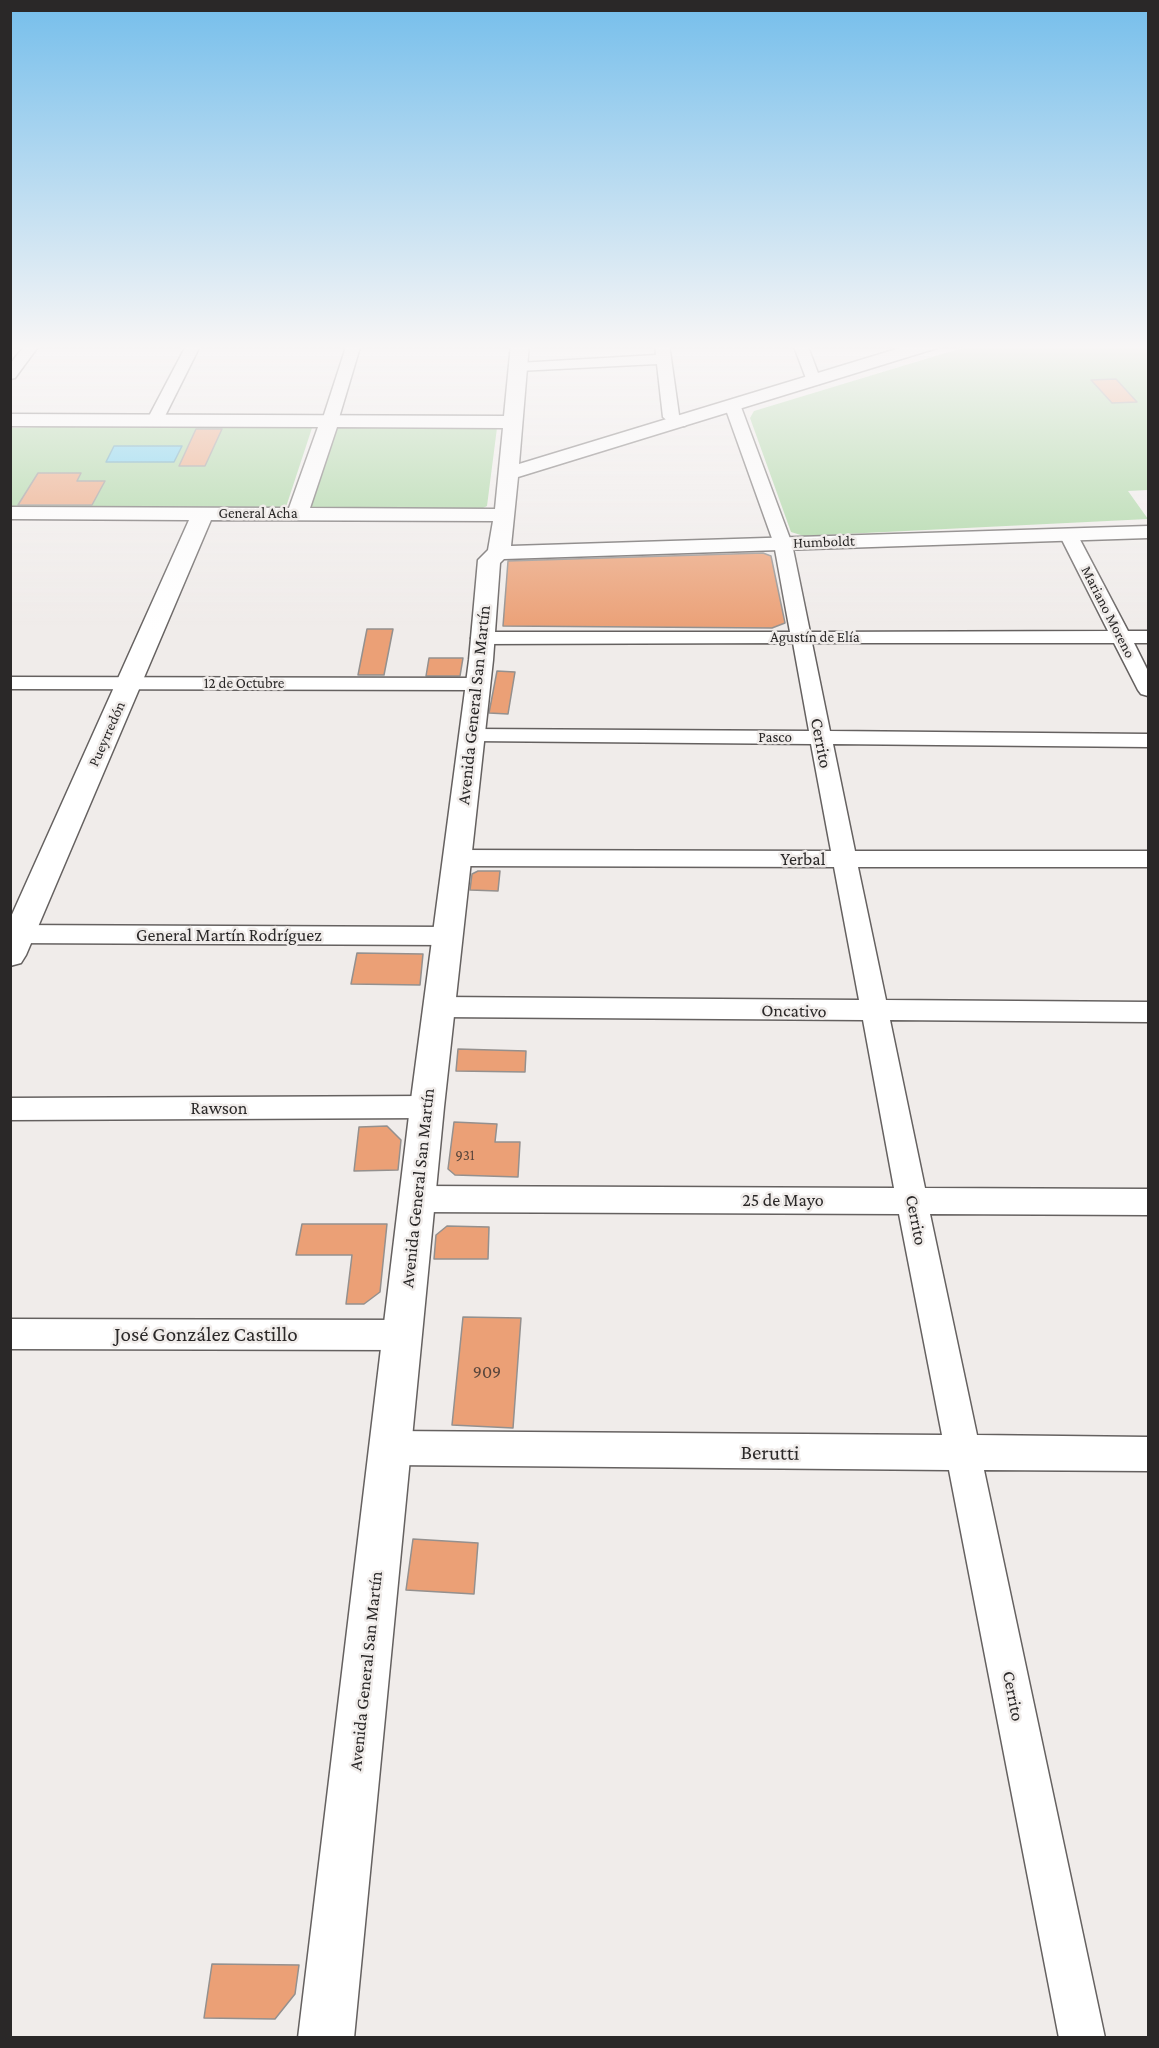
<!DOCTYPE html>
<meta charset="utf-8">
<style>
body{margin:0}
#map{position:relative;width:1159px;height:2048px;overflow:hidden;background:#f0ecea;font-family:"Crimson Pro",serif}
canvas{display:block}
.frame{position:absolute;inset:0;border:12px solid #2a2828;pointer-events:none}
</style>
<div id="map">
<canvas width="1159" height="2048"></canvas>
<div class="frame"></div>
</div>
<script>
const ctx = document.querySelector('canvas').getContext('2d');
ctx.lineJoin = 'round';
function fillPath(path, color) { ctx.fillStyle = color; ctx.fill(path, 'evenodd'); }
function trace(path, color, width, dash) { ctx.strokeStyle = color; ctx.lineWidth = width; ctx.lineCap = dash ? 'butt' : 'round'; ctx.setLineDash(dash || []); ctx.stroke(path); }
function write(font, color, halo, rows, align = 'center') {
  ctx.font = font + ' "Crimson Pro",serif'; ctx.lineWidth = 5; ctx.setLineDash([]); ctx.textBaseline = 'middle'; ctx.strokeStyle = halo; ctx.fillStyle = color; for (const [text, x, y, turn = 0] of rows) {
    ctx.save(); ctx.translate(x, y); ctx.rotate((+turn || 0) * Math.PI / 180); ctx.textAlign = isNaN(turn) ? turn : align; if (halo) ctx.strokeText(text, 0, 0); ctx.fillText(text, 0, 0); ctx.restore();
  }
}
fillPath(new Path2D(`
 M975,344H1148V490L1128,491L1148,519L804,536L791,532L750,418L754,411Z
 M337,425L493,426L497,428L487,506L477,511L310,507L307,504Z
 M11,428L42,427L312,428L286,507L11,506Z`), '#a5d49d');
const water = new Path2D(`
 M114,446H182L174,462H106Z`);
fillPath(water, '#68ceef');
trace(water, '#559cb3', 1.5);
const building = new Path2D(`
 M1116,379L1137,402L1112,403L1091,380Z
 M196,429H222L205,466H179Z
 M38,473H81L77,481H105L92,505H18Z
 M763,553L771,556L785,623L772,628L503,626L508,561Z
 M367,629H393L384,675H358Z
 M429,658H463L460,676H426Z
 M497,671L515,672L508,714L489,713Z
 M478,871H500L498,891L470,890L472,874Z
 M357,953L423,954L420,985L351,984Z
 M458,1049L526,1051L525,1072L456,1071Z
 M454,1122L497,1124L495,1142H520L518,1177L455,1175L448,1169Z
 M387,1126L401,1140L398,1170L354,1171L359,1127Z
 M302,1224H387L380,1292L364,1304H346L352,1255H296Z
 M447,1226L489,1227L488,1259H434L436,1235Z
 M463,1317L521,1318L513,1428L452,1425Z
 M413,1539L478,1543L474,1594L406,1590Z
 M212,1964L299,1965L295,1994L275,2019L204,2018Z`);
fillPath(building, '#eba076');
trace(building, '#94908e', 1.5);
const street = new Path2D(`
 M26,344H40L15,378L10,379V364Z
 M187,344H201L163,420L160,423H150L147,420Z
 M347,344H361L338,421L330,426L322,421Z
 M655,344H669L679,415L687,423L685,426H673L663,417L657,364L518,371L511,367L518,363L656,355Z
 M793,344H807L821,381L819,384L814,385L807,381Z
 M733,402L741,407L792,544L810,632L1108,631L1059,534L1068,529L1077,534L1128,631H1148V643H1134L1148,671V696L1141,694L1138,690L1114,643H812L830,731L1148,734V747L833,744L855,851H1148V867H858L886,1000L1148,1002V1022L890,1020L925,1188L1148,1189V1215L930,1214L977,1435L1148,1437V1471L984,1470L1105,2038H1059L949,1470L391,1465L379,1460L373,1448L379,1436L391,1431L942,1435L899,1214L417,1212L406,1208L402,1199L406,1190L417,1186L894,1188L863,1020L439,1017L430,1014L426,1007L430,1000L439,997L859,1000L834,867L457,866L449,864L445,858L449,852L457,850L831,851L811,744L473,741L465,740L462,735L465,730L473,729L809,731L793,643L481,644L471,638L481,632H790L774,544L725,407Z
 M10,677L478,678L485,680L488,684L485,688L478,690L10,689Z
 M10,925L447,927L456,930L460,936L456,942L447,945L10,943Z
 M427,1096L437,1099L441,1107L437,1115L427,1118L10,1120V1098Z
 M10,1319L402,1320L414,1324L418,1335L414,1346L402,1350L10,1349Z`);
const secondary = new Path2D(`
 M511,344H529L519,464L913,344H940L937,348L518,477L511,546L1148,526V538L504,559L500,563L493,660L444,1107L354,2038H298L410,1107L469,660L478,560L488,550L493,521L211,520L26,955L21,963L10,966V919L189,520L10,519V507L289,508L318,427L10,426V414L504,416ZM337,427L503,428L495,509L310,508Z`);
trace(street, '#656160', 3);
trace(secondary, '#656160', 3);
fillPath(street, '#fff');
fillPath(secondary, '#fff');
const sky = ctx.createLinearGradient(0, 0, 0, 631);
sky.addColorStop(0, '#75beeb');
sky.addColorStop(0.55, '#f8f6f6');
sky.addColorStop(1, '#f8f6f600');
ctx.fillStyle = sky;
ctx.fillRect(0, 0, 1159, 631);
write('15px', '#2a2828', '#f0ecea', [
 ["General Acha",258,513],
 ["Humboldt",824,542,-2],
 ["Mariano Moreno",1108,612,63],
 ["Agustín de Elía",815,637],
 ["12 de Octubre",244,683],
 ["Pueyrredón",107,734,-66],
 ["Pasco",775,737]
]);
write('15px', '#5a463c', null, [
 ["931",465,1155]
]);
write('18px', '#2a2828', '#f0ecea', [
 ["Avenida General San Martín",474,705,-84],
 ["Cerrito",821,743,79],
 ["Yerbal",803,859],
 ["General Martín Rodríguez",229,935],
 ["Oncativo",794,1011,1],
 ["Rawson",219,1108],
 ["Avenida General San Martín",418,1188,-84],
 ["25 de Mayo",783,1200],
 ["Cerrito",916,1220,79],
 ["Avenida General San Martín",366,1671,-84],
 ["Cerrito",1013,1696,79]
]);
write('18px', '#5a463c', null, [
 ["909",487,1372]
]);
write('21px', '#2a2828', '#f0ecea', [
 ["José González Castillo",206,1335],
 ["Berutti",770,1453,1]
]);
</script>
